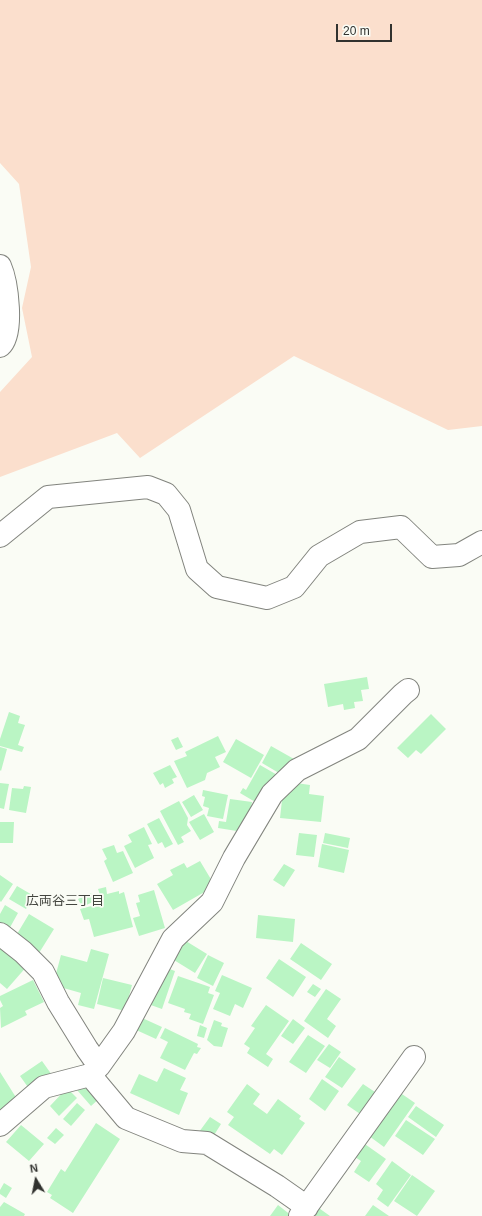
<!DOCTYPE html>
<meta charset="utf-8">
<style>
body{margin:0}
#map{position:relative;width:482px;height:1216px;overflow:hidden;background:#fafcf5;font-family:Helvetica,sans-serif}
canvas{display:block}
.north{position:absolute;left:16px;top:1160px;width:40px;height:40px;-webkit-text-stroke:3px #fafcf5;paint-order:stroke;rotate:350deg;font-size:11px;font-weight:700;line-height:16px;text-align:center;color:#31322f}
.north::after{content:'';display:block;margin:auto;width:14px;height:18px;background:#31322f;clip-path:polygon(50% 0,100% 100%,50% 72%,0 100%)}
.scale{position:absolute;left:336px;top:24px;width:56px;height:18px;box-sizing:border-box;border:2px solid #31322f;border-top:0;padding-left:5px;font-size:12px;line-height:14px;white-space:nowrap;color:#31322f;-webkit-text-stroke:3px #fafcf5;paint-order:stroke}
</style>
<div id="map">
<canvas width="482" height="1216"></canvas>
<div class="north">N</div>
<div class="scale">20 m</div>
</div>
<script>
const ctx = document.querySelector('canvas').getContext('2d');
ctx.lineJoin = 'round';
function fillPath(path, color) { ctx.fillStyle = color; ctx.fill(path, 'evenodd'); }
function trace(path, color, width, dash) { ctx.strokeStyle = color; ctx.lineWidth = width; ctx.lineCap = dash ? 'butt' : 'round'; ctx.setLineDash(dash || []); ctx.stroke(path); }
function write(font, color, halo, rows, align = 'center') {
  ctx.font = font + ' Helvetica,"Noto Sans JP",sans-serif'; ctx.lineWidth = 3.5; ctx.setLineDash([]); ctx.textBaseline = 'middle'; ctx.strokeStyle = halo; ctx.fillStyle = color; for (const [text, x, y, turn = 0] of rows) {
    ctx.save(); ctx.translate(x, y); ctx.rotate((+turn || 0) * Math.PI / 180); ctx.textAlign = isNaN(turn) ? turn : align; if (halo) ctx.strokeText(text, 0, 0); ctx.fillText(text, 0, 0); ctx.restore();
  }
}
fillPath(new Path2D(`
 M0,0H482V426L448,430L294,356L140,458L117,433L0,477V392L32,357L22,308L31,267L19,184L0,163Z`), '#fbdfcd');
fillPath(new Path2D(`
 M367,677L369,689L361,690L363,701L354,702L355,708L344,710L343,704L328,707L324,684Z
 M9,712L20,716L18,723L25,725L18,745L24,747L22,752L0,746V739Z
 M431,714L446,729L421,754L416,750L408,758L397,748Z
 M218,736L226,752L215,757L220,767L207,773L205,780L187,788L174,761L187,756L185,752Z
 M178,737L183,747L176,750L171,740Z
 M236,739L264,755L251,778L223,762Z
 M271,746L294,759L284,776L262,763Z
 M0,747L7,749L1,771L0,770Z
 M170,765L177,777L172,779L174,783L165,788L163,783L160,785L153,773Z
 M260,765L279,776L257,803L240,793L243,788L246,790Z
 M289,782L310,785L309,794L324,796L321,822L280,818L283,791Z
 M0,783L9,784L4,809L0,808Z
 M24,786L31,787L26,813L9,810L12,788L23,789Z
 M203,790L228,795L223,819L207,816L209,808L203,806L205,797L202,796Z
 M194,795L203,810L191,817L182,802Z
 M230,799L252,802L247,829L243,832L218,828L219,821L226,822Z
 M179,801L188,818L187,825L191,831L181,837L184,842L178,845L160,811Z
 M204,814L214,832L200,840L189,822Z
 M159,818L173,844L165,848L162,842L158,844L147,824Z
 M0,822H14L13,843H0Z
 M144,827L152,844L148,845L154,858L135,868L124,846L132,842L128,835Z
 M299,833L317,835L314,857L296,855Z
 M325,833L350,838L348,848L323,843Z
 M322,844L349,850L344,873L318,867Z
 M114,845L117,853L123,851L133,873L113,882L104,861L107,859L102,849Z
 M200,861L215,886L173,910L157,884L173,875L170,870L184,863L187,868Z
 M284,864L295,870L284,887L273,880Z
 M0,875L13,884L1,902L0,901Z
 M17,886L34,896L26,909L9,899Z
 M106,887L107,894L119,891V894L124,892L133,927L94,937L89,919L84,920L80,909L99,904L97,898H101L98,889Z
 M154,890L165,928L139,936L133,918L140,916L136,903L140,902L138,895Z
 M91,893L95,901L82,907L78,899Z
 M5,905L18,913L8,931L0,926V914Z
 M29,914L54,929L39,953L14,939Z
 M258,915L295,919L293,942L256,938Z
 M181,938L207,954L195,973L169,957Z
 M0,942L28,965L7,989L0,983Z
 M301,943L332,964L321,980L290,959Z
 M91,949L109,954L94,1009L78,1005L81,993L53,985L61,955L87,962Z
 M208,955L224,963L213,986L197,978Z
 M279,959L306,977L293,997L266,978Z
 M161,966L175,971L162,1009L148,1004Z
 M222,975L252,988L243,1008L235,1004L230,1016L213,1009L220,993L215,991Z
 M178,976L210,987L208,993L214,995L203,1024L189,1019L191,1014L184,1012L185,1009L168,1003Z
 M103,978L132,985L125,1011L97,1004Z
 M33,980L44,1002L25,1011L27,1015L1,1028L0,1008L3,1006L0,1000V996Z
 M313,984L321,989L315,997L307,992Z
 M326,989L341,999L327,1019L336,1026L328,1038L304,1021Z
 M266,1005L289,1021L266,1054L273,1059L268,1067L247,1053L250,1048L244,1044L255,1028L251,1026Z
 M140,1017L162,1027L156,1039L134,1029Z
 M293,1019L305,1028L293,1044L281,1036Z
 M214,1020L222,1023L221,1026L228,1028L222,1047L214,1046L207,1040Z
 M200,1025L207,1028L204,1038L197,1036Z
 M165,1028L198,1044L197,1047L201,1048L197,1054L194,1053L185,1070L160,1058L168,1042L160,1038Z
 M308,1035L325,1046L306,1073L289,1062Z
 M329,1044L341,1052L330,1068L317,1060Z
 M339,1057L356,1069L342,1088L325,1077Z
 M42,1061L52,1075L30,1090L20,1076Z
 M164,1068L186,1078L180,1090L188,1093L179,1115L130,1093L139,1074L157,1082Z
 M0,1072L17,1099L0,1116Z
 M322,1079L339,1091L325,1111L309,1099Z
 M87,1082L100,1098L91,1106L77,1090Z
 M247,1084L260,1094L253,1104L267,1114L278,1099L301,1116L299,1119L305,1123L282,1155L274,1149L270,1154L228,1125L234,1117L227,1112Z
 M363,1084L378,1094L363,1116L347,1105Z
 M67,1088L77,1098L59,1116L50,1106Z
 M399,1092L415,1103L384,1147L369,1136Z
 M77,1103L85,1110L71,1126L63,1119Z
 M416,1106L444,1125L436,1137L408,1117Z
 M210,1117L221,1124L211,1140L199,1132Z
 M406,1120L435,1139L423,1155L395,1136Z
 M96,1123L120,1139L73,1213L50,1198L52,1195L47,1192L61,1169L65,1172Z
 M21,1125L44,1144L29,1161L6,1142Z
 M56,1128L64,1135L55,1144L47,1138Z
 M362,1142L386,1159L369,1182L354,1172L361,1161L352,1155Z
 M392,1161L411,1175L388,1207L377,1199L383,1190L376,1184Z
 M412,1175L435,1191L417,1216L394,1201Z
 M4,1183L12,1188L6,1198L0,1194V1190Z
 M4,1202L25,1214L24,1216H0V1207Z
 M278,1205L292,1216H270Z
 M373,1205L389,1216H365Z
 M316,1206L330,1216H308Z`), '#baf5c4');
const street = new Path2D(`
 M0,266C7,282 14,334 0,346
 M0,536L48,497L148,487L166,494L179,510L197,569L217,587L267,598L294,587L319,556L360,532L401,527L432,557L459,555L482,542
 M0,934L23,952L43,972L58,1002L87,1049L99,1066
 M90,1075L126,1118L182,1141L207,1143L277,1186L307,1207
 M0,1125L44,1087L90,1075L99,1066L124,1031L173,939L212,902L234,858L272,794L297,770L358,739L403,694L408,690
 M300,1216L414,1057`);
trace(street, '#82847e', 24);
trace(street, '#fff', 22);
write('13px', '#43453f', '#fafcf5', [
 ["広両谷三丁目",65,901]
]);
</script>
